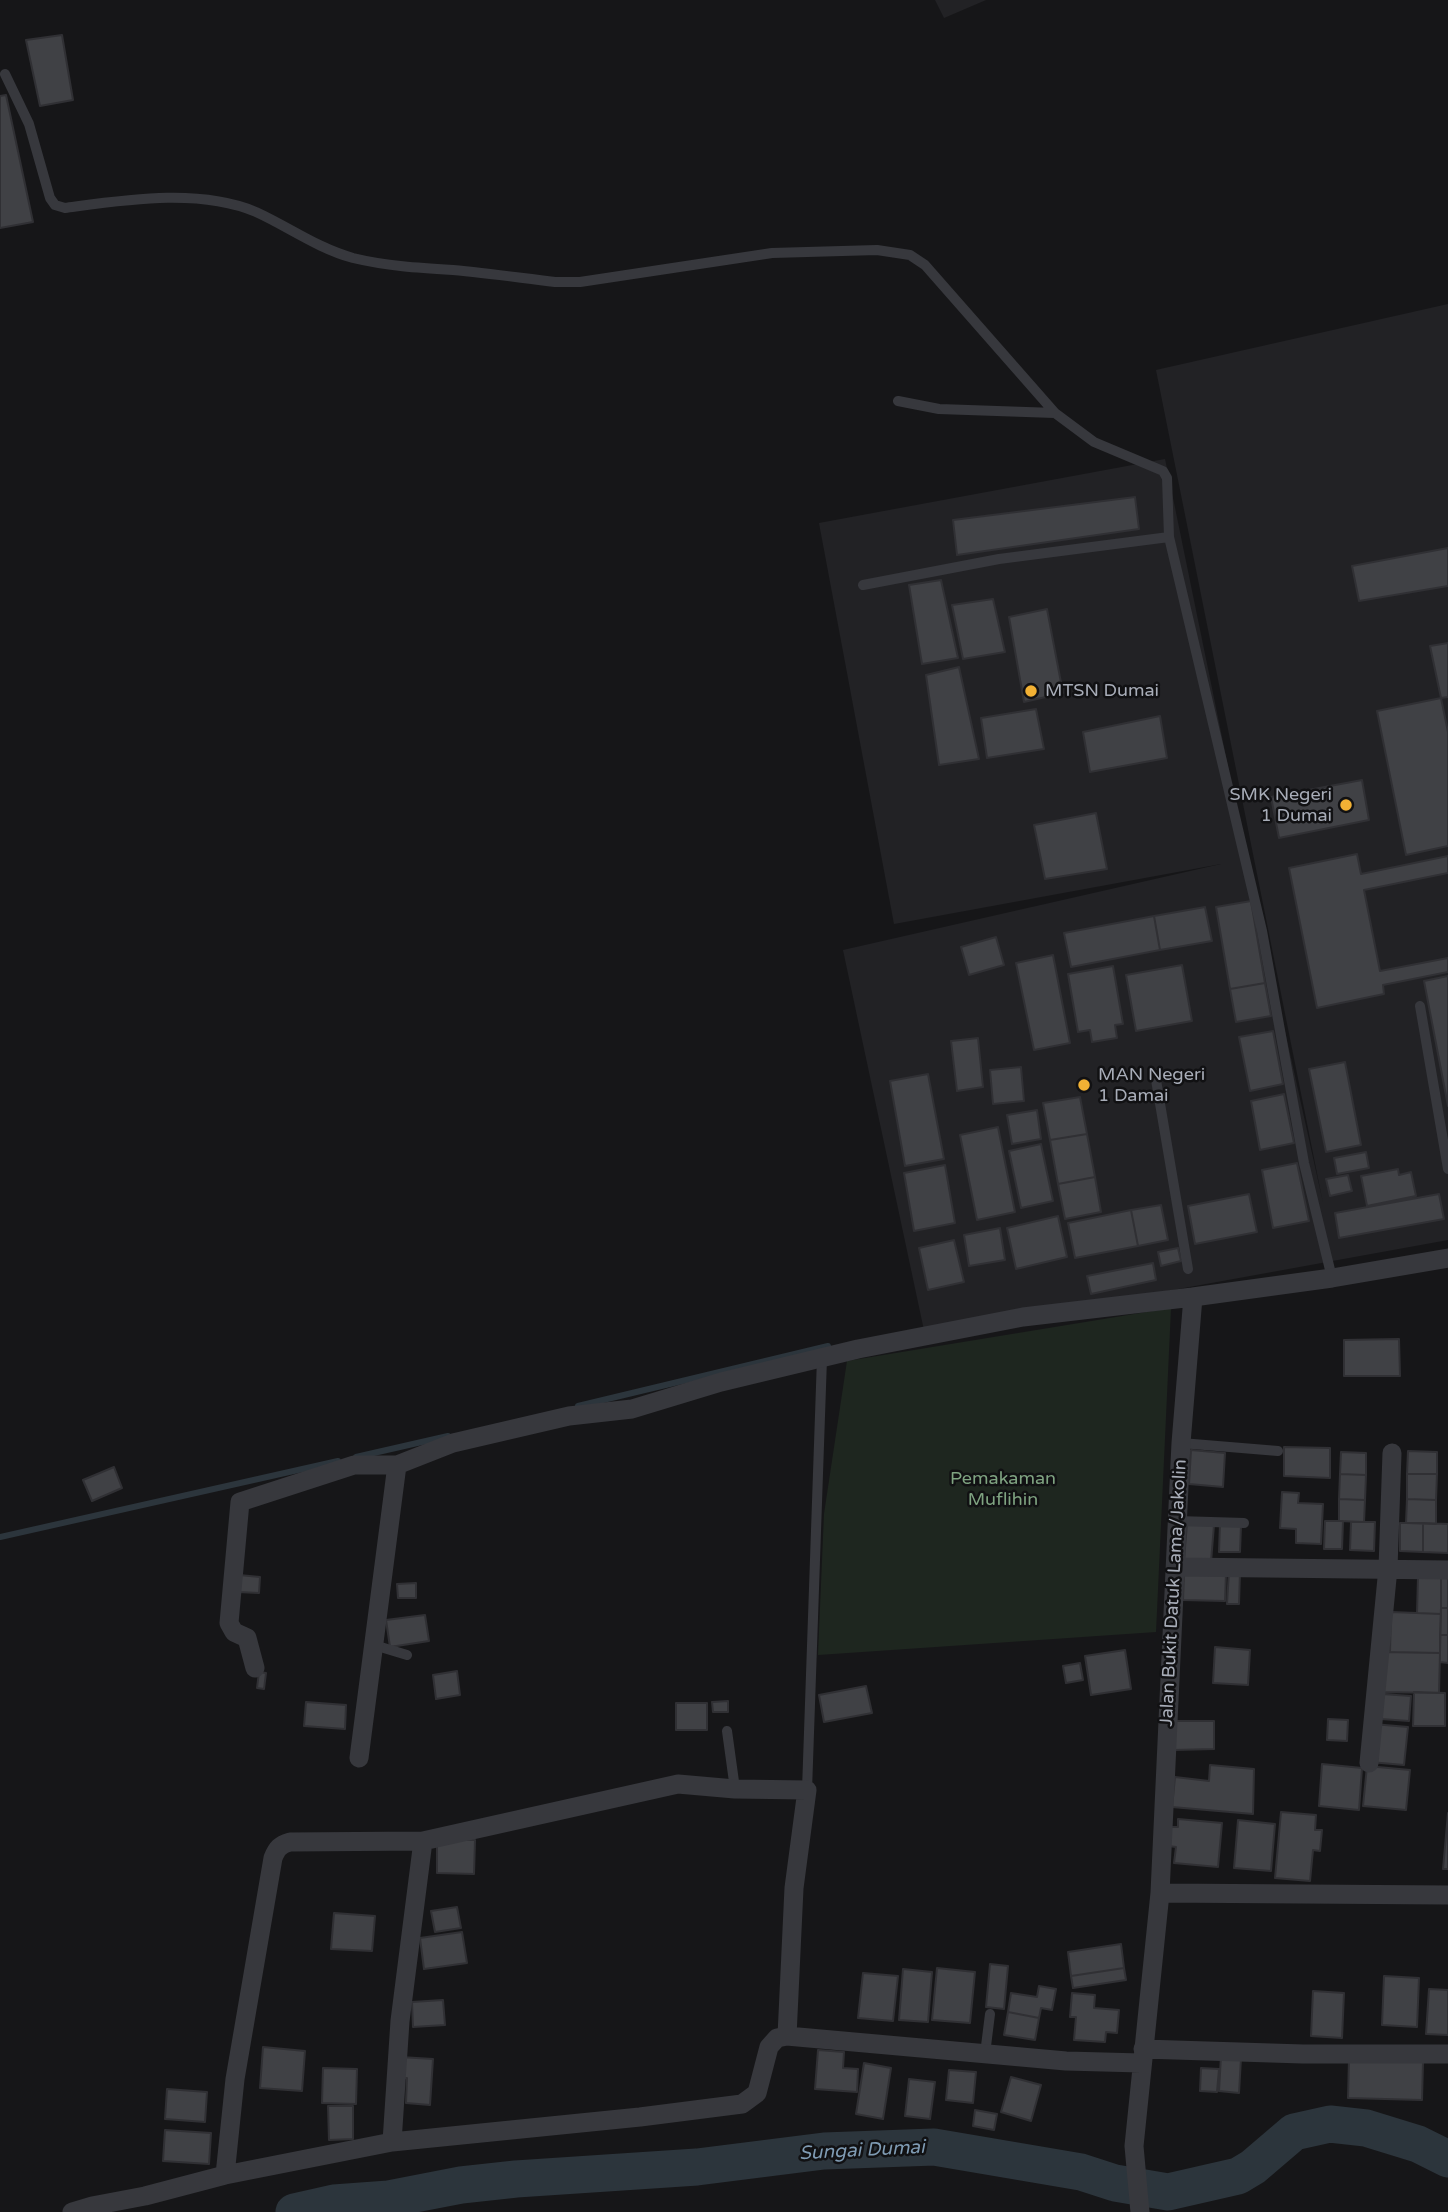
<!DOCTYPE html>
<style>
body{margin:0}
canvas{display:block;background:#161618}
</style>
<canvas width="1448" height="2212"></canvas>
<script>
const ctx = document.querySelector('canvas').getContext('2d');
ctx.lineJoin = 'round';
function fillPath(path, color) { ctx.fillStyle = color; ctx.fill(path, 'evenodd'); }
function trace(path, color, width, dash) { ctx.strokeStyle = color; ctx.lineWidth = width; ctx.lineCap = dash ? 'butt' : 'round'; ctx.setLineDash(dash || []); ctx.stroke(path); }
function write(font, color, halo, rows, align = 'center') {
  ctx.font = font + ' "Varela Round",sans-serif'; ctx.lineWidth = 5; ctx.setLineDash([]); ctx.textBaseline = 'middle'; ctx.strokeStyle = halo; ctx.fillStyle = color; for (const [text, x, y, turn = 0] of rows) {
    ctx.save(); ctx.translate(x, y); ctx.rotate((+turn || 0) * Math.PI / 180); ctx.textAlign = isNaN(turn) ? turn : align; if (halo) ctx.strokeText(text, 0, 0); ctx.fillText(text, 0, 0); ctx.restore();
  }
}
fillPath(new Path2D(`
 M935,0H986L944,18Z
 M1448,304V1240L925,1335L843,950L1221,864L894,924L819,523L1165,459L1247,859L1323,1203L1156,370Z`), '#222225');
fillPath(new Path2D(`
 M1171,1308L1156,1632L818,1655L824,1514L847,1361Z`), '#1e261f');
trace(new Path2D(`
 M578,1406L828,1346
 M356,1457L448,1436
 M0,1537L338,1461`), '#2c353c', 6);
trace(new Path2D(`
 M294,2212L334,2203L389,2199L461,2185L516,2179L697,2167L824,2151L934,2147L1081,2172L1115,2183L1168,2192L1238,2176L1253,2167L1294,2132L1330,2124L1366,2128L1418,2144L1448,2159`), '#2c353c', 37);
const building = new Path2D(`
 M62,35L73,100L40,106L26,40Z
 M6,95L33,222L0,228V96Z
 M1135,497L1139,529L957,555L953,520Z
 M1448,548V586L1359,601L1352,566Z
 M941,580L958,658L922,664L909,585Z
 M993,599L1005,652L963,659L952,605Z
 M1047,609L1063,693L1024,702L1009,617Z
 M1448,643V697L1441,698L1430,646Z
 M959,667L979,759L939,765L926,675Z
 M1441,698L1448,732V846L1406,855L1377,711Z
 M1036,709L1044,749L987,758L981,718Z
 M1160,716L1167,758L1090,772L1083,732Z
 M1362,780L1369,820L1279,838L1271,797Z
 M1096,813L1107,869L1045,879L1034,825Z
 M1357,854L1361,874L1448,856V873L1364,890L1380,971L1448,958V972L1383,985L1384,994L1317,1008L1289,868Z
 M1251,901L1265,983L1230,989L1216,907Z
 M1205,907L1212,941L1160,950L1154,916Z
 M1154,916L1160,950L1071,967L1064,933Z
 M996,937L1004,965L969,975L961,947Z
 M1053,955L1070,1043L1034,1050L1016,963Z
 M1182,965L1192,1021L1136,1031L1126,975Z
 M1113,966L1123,1024L1115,1025L1117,1038L1092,1042L1090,1030L1078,1032L1068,974Z
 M1448,976V1106L1424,981Z
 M1265,983L1271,1016L1236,1022L1230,989Z
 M1273,1031L1283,1084L1250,1091L1239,1037Z
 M978,1038L983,1087L957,1091L951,1041Z
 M1345,1062L1361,1145L1326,1152L1309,1069Z
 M1021,1067L1024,1101L993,1104L990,1070Z
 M928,1074L944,1159L905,1166L890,1081Z
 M1284,1094L1294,1143L1260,1150L1251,1101Z
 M1080,1097L1087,1134L1050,1140L1043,1103Z
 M1037,1110L1041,1139L1012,1144L1007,1115Z
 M998,1127L1015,1212L977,1220L960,1135Z
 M1087,1134L1095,1177L1058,1184L1050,1140Z
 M1041,1144L1053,1201L1021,1208L1009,1151Z
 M1366,1152L1369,1168L1337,1174L1334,1158Z
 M1297,1163L1309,1221L1273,1228L1262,1170Z
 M945,1165L955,1223L914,1231L904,1173Z
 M1398,1169L1399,1175L1411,1172L1416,1196L1367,1206L1361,1176Z
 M1348,1175L1352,1191L1330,1196L1326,1179Z
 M1095,1177L1101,1212L1065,1219L1058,1184Z
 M1249,1194L1257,1232L1195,1244L1188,1206Z
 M1439,1194L1444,1219L1339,1238L1335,1213Z
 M1161,1205L1168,1240L1138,1246L1131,1210Z
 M1131,1210L1138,1246L1075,1258L1068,1223Z
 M1058,1216L1067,1257L1016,1269L1007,1228Z
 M1000,1228L1005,1260L969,1266L964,1235Z
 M954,1240L964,1282L928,1290L919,1248Z
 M1178,1248L1181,1261L1161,1266L1158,1252Z
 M1153,1263L1156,1280L1091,1294L1087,1276Z
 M1399,1339L1400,1376H1344V1340Z
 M1284,1447L1330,1448V1478L1284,1476Z
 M1191,1450L1225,1453L1223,1487L1189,1484Z
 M1408,1451L1437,1452V1474H1407Z
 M1341,1452L1366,1453V1475L1340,1474Z
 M114,1467L122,1488L92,1501L83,1480Z
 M1340,1474L1366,1475L1365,1500L1339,1499Z
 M1407,1474H1437L1436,1500L1407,1499Z
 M1282,1492L1299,1493L1298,1503L1323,1504L1321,1544L1296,1543V1529L1280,1528Z
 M1339,1499L1365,1500L1364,1522L1339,1521Z
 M1407,1499L1436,1500V1524L1406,1523Z
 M1325,1521H1343L1342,1549H1324Z
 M1351,1522H1375L1374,1551L1350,1550Z
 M1187,1523L1214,1525L1211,1562L1184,1560Z
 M1400,1523H1423V1552L1400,1551Z
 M1423,1523L1448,1524V1553L1423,1552Z
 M1220,1524L1241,1525L1240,1552H1219Z
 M1184,1571L1226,1573L1225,1601L1183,1600Z
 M1229,1571L1240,1572L1239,1604H1227Z
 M239,1575L260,1577L259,1593L238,1592Z
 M1418,1577L1441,1578V1614L1417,1613Z
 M1441,1578H1448V1608H1441Z
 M416,1583V1598H398L397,1584Z
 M1441,1608H1448V1635H1440Z
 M1391,1612L1441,1614L1440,1653L1390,1652Z
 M425,1615L429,1641L390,1647L386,1620Z
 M1440,1635H1448V1663L1440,1662Z
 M1215,1647L1250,1650L1248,1685L1213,1683Z
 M1125,1650L1131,1689L1091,1695L1085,1656Z
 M1383,1652L1440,1653L1439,1693L1382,1692Z
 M1080,1663L1083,1680L1066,1683L1063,1666Z
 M457,1671L460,1695L436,1699L433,1675Z
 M259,1672L266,1673L264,1689L257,1688Z
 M866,1686L872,1713L824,1722L819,1695Z
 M1414,1692L1445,1693V1726H1413Z
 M1382,1694L1411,1696L1409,1721L1381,1719Z
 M728,1701V1712H713L712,1702Z
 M306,1702L346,1705L345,1729L304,1726Z
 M676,1703H707V1730H676Z
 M1328,1719L1348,1720L1347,1741L1327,1740Z
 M1173,1721H1214V1749L1173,1750Z
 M1373,1724L1408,1727L1404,1765L1370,1762Z
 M1322,1764L1362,1768L1359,1810L1319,1806Z
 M1210,1765L1254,1769L1253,1814L1172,1807L1175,1777L1209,1781Z
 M1367,1766L1410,1770L1406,1810L1363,1806Z
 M1281,1812L1316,1815L1315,1830H1322L1320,1851L1313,1850L1310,1881L1275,1878Z
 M1448,1813V1869H1443Z
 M1178,1819L1222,1823L1218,1867L1174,1863L1176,1847L1168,1846L1169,1827H1178Z
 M1238,1820L1275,1824L1271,1871L1234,1868Z
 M437,1839L475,1840L474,1874L437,1873Z
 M457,1907L461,1928L435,1932L431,1911Z
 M334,1913L375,1916L372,1951L331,1949Z
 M462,1932L467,1963L424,1969L420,1938Z
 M1121,1944L1124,1968L1071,1976L1068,1952Z
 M990,1964L1008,1966L1004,2009L986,2007Z
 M937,1968L975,1972L970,2023L932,2020Z
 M1124,1968L1126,1980L1073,1988L1071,1976Z
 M903,1969L932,1972L928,2022L899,2020Z
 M863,1973L898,1976L893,2021L858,2018Z
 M1384,1976L1419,1978L1417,2027L1382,2025Z
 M1039,1986L1056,1989L1052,2010L1041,2008L1039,2018L1008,2012L1011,1993L1037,1997Z
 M1429,1989L1448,1990V2035L1426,2034Z
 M1313,1991L1344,1993L1342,2038L1311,2036Z
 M1072,1993L1095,1995L1094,2008L1119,2010L1117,2033L1106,2032L1105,2042L1074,2040L1076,2017H1070Z
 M443,2000L445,2025L413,2027L412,2002Z
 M1008,2012L1039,2018L1035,2040L1004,2035Z
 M263,2047L305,2051L302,2091L260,2088Z
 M818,2050L844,2052L843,2068L858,2069L857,2092L815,2089Z
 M1221,2056L1241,2058L1239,2093L1219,2091Z
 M400,2057L433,2059L430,2105L406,2103L407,2078H399Z
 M1349,2059L1423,2062L1422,2100L1348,2098Z
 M864,2063L891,2068L883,2119L856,2114Z
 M323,2068L357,2069L356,2104L322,2103Z
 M1201,2068L1219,2069L1217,2092L1200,2091Z
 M949,2070L976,2072L973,2103L946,2100Z
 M1011,2077L1041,2085L1031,2121L1001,2112Z
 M909,2079L935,2082L930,2119L905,2116Z
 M167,2089L207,2092L205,2122L165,2119Z
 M328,2106H353V2139L329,2140Z
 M975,2110L997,2114L994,2130L973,2126Z
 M165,2130L211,2133L209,2164L163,2161Z`);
fillPath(building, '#404145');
trace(building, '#303034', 2);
trace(new Path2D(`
 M5,74L29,124L50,198L55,205L65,208C125,200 199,188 256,212C289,227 317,248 353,258C386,266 419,268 453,270C487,273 521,278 555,282H580L772,253L877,250L910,255L925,265L1055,413L1094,442L1163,471L1167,478L1169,537L1262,931L1304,1163L1332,1278
 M898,401L939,409L1055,413
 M863,585L999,559L1169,537
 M1420,1006L1448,1169
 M1155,1074L1188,1269
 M1181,1443L1278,1451
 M1177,1521L1244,1523
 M374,1645L407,1655
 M727,1731L735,1789
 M807,1790L822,1358
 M985,2054L990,2014`), '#37383d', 10);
trace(new Path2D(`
 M1176,1567L1448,1570
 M255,1668L247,1638L234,1632L229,1623L240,1502L354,1465H397L453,1443L569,1416L632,1409L721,1382L858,1349L1023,1317L1193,1297
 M359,1758L397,1465
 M1369,1763L1388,1568L1392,1453
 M1160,1893L1448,1895
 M1143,2049L1303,2054H1448
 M392,2142L400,2021L423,1841
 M225,2175L235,2079L273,1858C277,1848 280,1845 290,1842L423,1841L678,1784L735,1789L807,1790L794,1888L787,2036
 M72,2212L92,2206L145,2196L225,2175L392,2142L640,2117L742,2104L757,2093L769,2047L777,2038L787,2036L1066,2061L1141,2063
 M1140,2212L1134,2146L1160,1893L1181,1443L1193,1297L1332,1278L1448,1258`), '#37383d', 19);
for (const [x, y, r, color] of [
 [1031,691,7,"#f2b134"],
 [1346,805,7,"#f2b134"],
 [1084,1085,7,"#f2b134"]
]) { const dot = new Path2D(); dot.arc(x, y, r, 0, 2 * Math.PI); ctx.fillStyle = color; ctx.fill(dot); trace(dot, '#111113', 2.5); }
write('18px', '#a8adb8', '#111113', [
 ["MTSN Dumai",1045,691],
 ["SMK Negeri",1332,795,"right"],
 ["1 Dumai",1332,816,"right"],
 ["MAN Negeri",1098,1075],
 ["1 Damai",1098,1096]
], 'left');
write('18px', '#7fa381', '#111113', [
 ["Pemakaman",1003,1479],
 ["Muflihin",1003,1500]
]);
write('18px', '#a8adb8', '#111113', [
 ["Jalan Bukit Datuk Lama/Jakolin",1174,1593,-87]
]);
write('italic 19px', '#7f9bb3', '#111113', [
 ["Sungai Dumai",862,2151,-3]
]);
</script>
